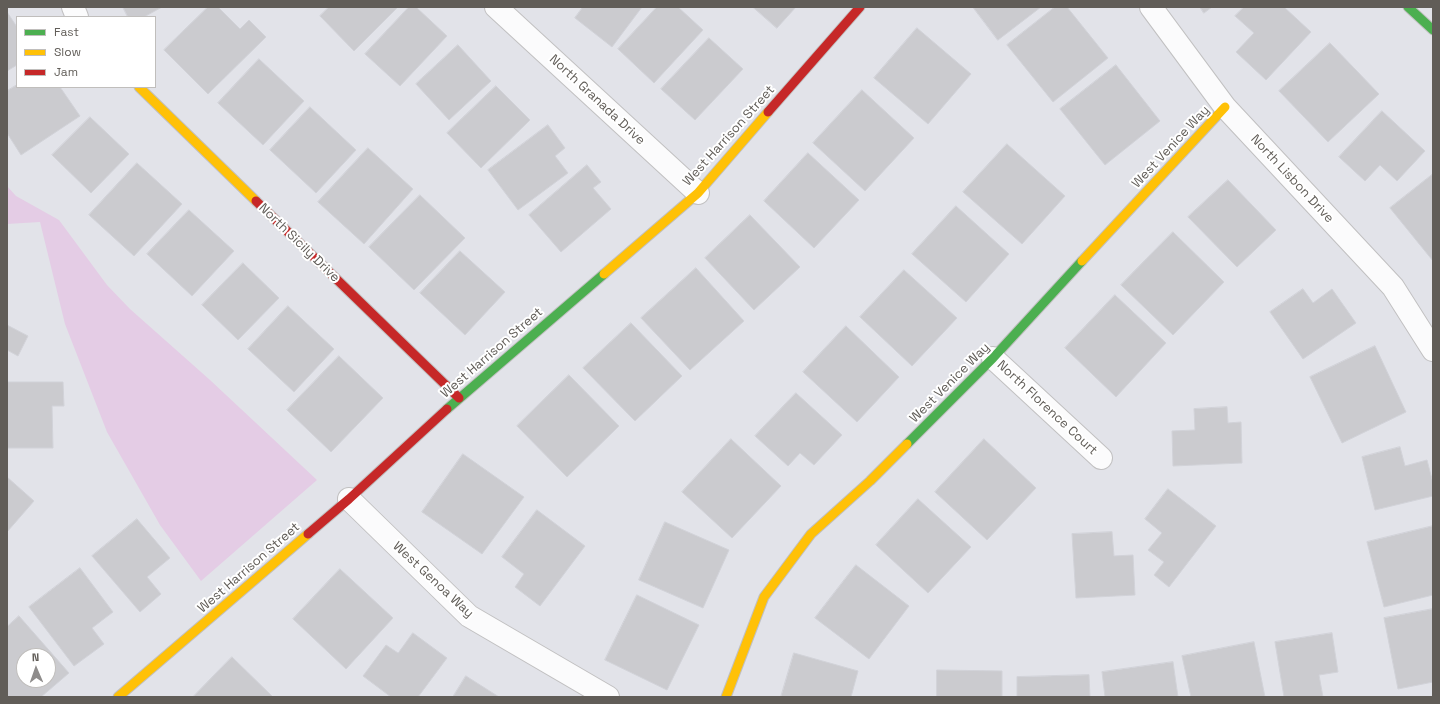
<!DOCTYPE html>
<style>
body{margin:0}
#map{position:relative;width:1440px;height:704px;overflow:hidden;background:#e2e3e9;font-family:"Space Grotesk",sans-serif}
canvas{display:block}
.frame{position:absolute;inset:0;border:8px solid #615d58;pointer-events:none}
.legend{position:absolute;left:16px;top:16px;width:140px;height:72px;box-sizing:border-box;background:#fff;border:1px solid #c0bebc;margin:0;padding:5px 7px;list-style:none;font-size:12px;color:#615d58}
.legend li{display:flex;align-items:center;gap:8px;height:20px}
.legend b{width:20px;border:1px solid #c0bebc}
.north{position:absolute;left:16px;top:648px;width:40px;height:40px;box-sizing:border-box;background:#fff;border:1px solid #c0bebc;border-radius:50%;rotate:358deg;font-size:11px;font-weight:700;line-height:16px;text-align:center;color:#615d58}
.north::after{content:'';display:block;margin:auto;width:14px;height:18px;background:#8e8c8b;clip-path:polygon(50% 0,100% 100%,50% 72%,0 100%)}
</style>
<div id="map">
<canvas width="1440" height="704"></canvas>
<div class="frame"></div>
<ul class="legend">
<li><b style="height:5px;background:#4caf50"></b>Fast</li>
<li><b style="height:5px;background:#ffc107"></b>Slow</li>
<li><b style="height:5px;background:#c62828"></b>Jam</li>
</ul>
<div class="north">N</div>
</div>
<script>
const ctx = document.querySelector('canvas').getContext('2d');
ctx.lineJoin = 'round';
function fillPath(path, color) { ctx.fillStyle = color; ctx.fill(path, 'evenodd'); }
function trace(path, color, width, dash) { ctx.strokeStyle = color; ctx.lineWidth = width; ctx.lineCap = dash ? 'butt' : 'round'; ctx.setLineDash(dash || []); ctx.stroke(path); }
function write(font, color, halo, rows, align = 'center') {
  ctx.font = font + ' "Space Grotesk",sans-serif'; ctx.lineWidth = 4; ctx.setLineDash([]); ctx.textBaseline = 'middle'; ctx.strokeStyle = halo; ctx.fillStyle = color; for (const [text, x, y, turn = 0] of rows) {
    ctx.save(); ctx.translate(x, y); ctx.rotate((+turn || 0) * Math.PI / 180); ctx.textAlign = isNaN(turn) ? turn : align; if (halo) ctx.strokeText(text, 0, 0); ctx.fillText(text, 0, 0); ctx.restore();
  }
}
fillPath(new Path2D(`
 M7,186L16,196L59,220L107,285L130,309L210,380L317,480L201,581L160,525L107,432L65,324L40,222L7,224Z`), '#e4cce5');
const building = new Path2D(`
 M123,7H162L144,17H128Z
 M208,7H218L240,29L249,20L266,37L208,94L164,50Z
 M329,7H398L354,51L320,16Z
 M409,7H416L447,36L400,86L365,54Z
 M583,7H642L612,47L575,18Z
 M657,7H678L703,30L654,83L618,49Z
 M753,7H796L777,28Z
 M973,7H1041L998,40Z
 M1055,7H1067L1108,58L1053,102L1007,45Z
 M1200,7H1212L1204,13Z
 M1244,7H1284L1311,32L1266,80L1236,52L1254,33L1235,16Z
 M7,12L17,27V65L7,71Z
 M917,28L971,74L928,124L874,78Z
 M709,38L743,69L695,120L661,89Z
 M1330,43L1379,94L1328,142L1279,91Z
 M458,45L491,81L449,120L416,84Z
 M259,59L304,101L263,145L218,103Z
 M1116,65L1160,121L1105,165L1060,109Z
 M17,85V87H60L80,116L21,155L7,133V91Z
 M496,86L530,120L481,168L447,133Z
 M862,90L914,138L865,191L813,143Z
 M310,107L356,150L316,193L270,150Z
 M1382,111L1425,151L1397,181L1380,165L1365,181L1339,157Z
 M90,117L129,154L91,193L52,155Z
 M548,125L565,148L555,156L568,173L518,210L488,170Z
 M1007,144L1065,196L1022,244L963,192Z
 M368,148L413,189L364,244L318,202Z
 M808,153L859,200L814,248L764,201Z
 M137,163L182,204L134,256L89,215Z
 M587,165L601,182L593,188L611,209L561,252L529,215Z
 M1433,174V261L1390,208Z
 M1228,180L1276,230L1237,267L1188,217Z
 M420,195L465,238L414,290L369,247Z
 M956,206L1009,254L966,302L912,254Z
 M189,210L234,251L192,296L147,254Z
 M750,215L800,267L754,310L705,258Z
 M1173,232L1224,282L1173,335L1121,285Z
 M460,251L505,292L465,335L420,293Z
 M243,263L279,298L238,340L202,305Z
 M696,268L744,321L690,370L641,318Z
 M904,270L957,318L912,366L860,317Z
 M1303,289L1313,303L1332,289L1356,323L1303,359L1270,312Z
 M1115,295L1166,343L1116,397L1065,348Z
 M288,306L334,349L294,392L248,349Z
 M631,323L682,376L635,421L583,368Z
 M7,325L28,336L18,356L7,350Z
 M846,326L899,377L857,422L803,372Z
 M1375,346L1406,412L1342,443L1310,377Z
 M339,356L383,398L331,452L287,410Z
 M569,375L619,426L567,477L517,426Z
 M7,382H63L64,406H52L53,448H7Z
 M796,393L842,435L814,465L800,453L788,466L755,436Z
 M1227,407L1228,423L1241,422L1242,463L1173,466L1172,431L1195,430L1194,409Z
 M731,439L781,486L732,538L682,492Z
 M984,439L1036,488L987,540L935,492Z
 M1400,447L1405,466L1427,460L1433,483V496L1375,510L1362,457Z
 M463,454L524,497L482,554L422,512Z
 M7,477L34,501L7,532Z
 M1168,489L1216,526L1169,587L1154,575L1164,562L1148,550L1162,533L1145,519Z
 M918,499L971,547L928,593L876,545Z
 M537,510L585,546L540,606L515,587L524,574L502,557Z
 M137,519L170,558L147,577L161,594L140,612L92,556Z
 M665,522L729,550L703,608L639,580Z
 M1433,526V595L1384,607L1367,542Z
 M1112,532L1114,556L1133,555L1135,595L1076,598L1072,534Z
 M856,565L909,606L869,659L815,618Z
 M80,568L113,612L92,628L104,644L74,666L29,607Z
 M340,569L393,618L346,669L293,619Z
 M637,595L699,625L667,690L605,660Z
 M1433,609V682L1398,689L1384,618Z
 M19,616L69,673L41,697H7V627ZM24,656H48V680H24Z
 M413,633L447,658L418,697H391L363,676L386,645L398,653Z
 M1332,633L1338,672L1319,675L1323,697H1284L1275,642Z
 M1254,642L1265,697H1191L1182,656Z
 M794,653L858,671L851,697H781Z
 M232,657L273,697H193Z
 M1173,662L1178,697H1105L1102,672Z
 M937,670L1002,671V697H937Z
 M1089,675L1090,697H1017V677Z
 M466,676L499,697H453Z`);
fillPath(building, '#cbcbcf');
trace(building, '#d1d2d8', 1);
const street = new Path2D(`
 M73,7L77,17
 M496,7L698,193
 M1151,7L1225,107L1393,287L1433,350
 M993,358L1101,458
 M349,499L469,616L608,697`);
const fast = new Path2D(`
 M1408,7L1433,30
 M447,409L604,274
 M907,444L993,358L1082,261`);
const slow = new Path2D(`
 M139,87L256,201
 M1082,261L1225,107
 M604,274L698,193L768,112
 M118,697L308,534
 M726,697L764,597L811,534L870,481L907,444`);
const jam = new Path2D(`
 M768,112L860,7
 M256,201L459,398
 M308,534L349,499L447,409`);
trace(street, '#c1c0c1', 24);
trace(fast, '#c1c0c0', 11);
trace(slow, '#c1c0c0', 11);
trace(jam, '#c1c0c0', 11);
trace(street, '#fbfbfc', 22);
trace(fast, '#4caf50', 9);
trace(slow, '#ffc107', 9);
trace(jam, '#c62828', 9);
write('13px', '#615d58', '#fff', [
 ["North Granada Drive",597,100,43],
 ["West Harrison Street",729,136,-48],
 ["West Venice Way",1171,147,-47],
 ["North Lisbon Drive",1292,179,47],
 ["North Sicily Drive",299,243,44],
 ["West Harrison Street",492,353,-41],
 ["West Venice Way",950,383,-45],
 ["North Florence Court",1047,408,43],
 ["West Harrison Street",249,568,-41],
 ["West Genoa Way",433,580,43]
]);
</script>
